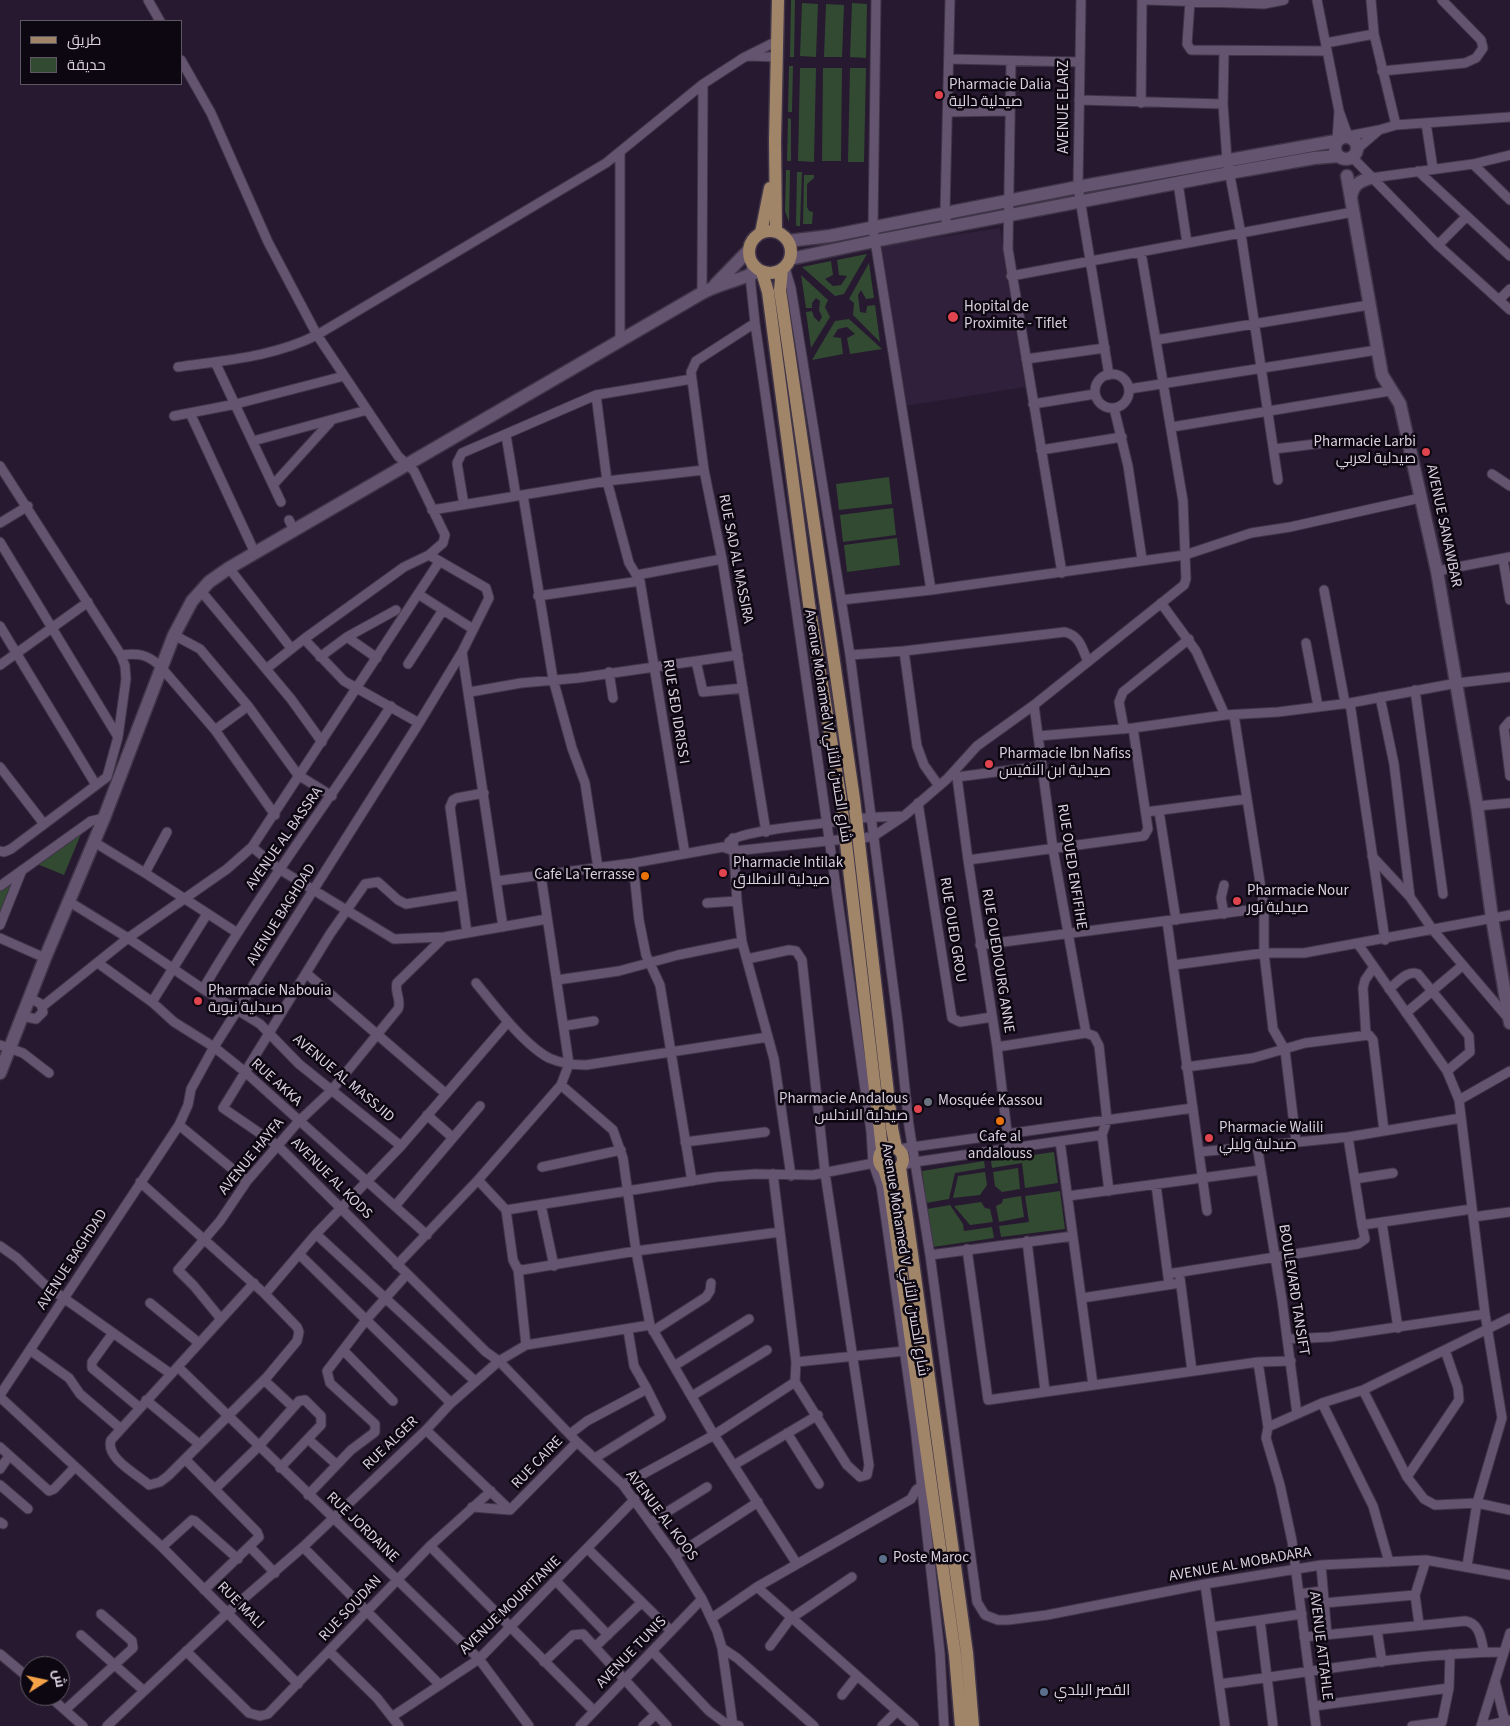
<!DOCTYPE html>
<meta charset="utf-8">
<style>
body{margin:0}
#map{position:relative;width:1510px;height:1726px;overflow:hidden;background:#271930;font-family:"Source Sans 3",Cairo,sans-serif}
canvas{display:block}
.legend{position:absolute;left:20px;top:20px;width:162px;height:65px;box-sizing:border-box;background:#0d0711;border:1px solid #5f5764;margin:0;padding:6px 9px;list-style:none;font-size:15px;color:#d9d0e0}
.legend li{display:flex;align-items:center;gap:10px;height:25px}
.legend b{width:25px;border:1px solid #5f5764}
.north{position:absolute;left:20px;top:1656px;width:50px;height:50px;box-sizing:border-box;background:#0d0711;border:1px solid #5f5764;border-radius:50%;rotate:80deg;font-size:14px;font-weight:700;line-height:20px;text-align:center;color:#d9d0e0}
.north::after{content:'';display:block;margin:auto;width:18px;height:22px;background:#f6a247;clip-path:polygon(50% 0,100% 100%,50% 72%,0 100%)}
</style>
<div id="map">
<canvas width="1510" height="1726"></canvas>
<ul class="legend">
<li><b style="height:6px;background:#a18568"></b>طريق</li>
<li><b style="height:14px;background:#324a31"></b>حديقة</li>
</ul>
<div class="north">ش</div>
</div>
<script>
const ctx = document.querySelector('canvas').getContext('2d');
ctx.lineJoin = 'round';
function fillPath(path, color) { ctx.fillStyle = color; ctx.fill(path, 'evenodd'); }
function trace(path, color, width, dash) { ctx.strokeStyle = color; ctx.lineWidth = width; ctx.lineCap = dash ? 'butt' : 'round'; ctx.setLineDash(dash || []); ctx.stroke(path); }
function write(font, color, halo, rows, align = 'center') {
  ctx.font = font + ' "Source Sans 3",Cairo,sans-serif'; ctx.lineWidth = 5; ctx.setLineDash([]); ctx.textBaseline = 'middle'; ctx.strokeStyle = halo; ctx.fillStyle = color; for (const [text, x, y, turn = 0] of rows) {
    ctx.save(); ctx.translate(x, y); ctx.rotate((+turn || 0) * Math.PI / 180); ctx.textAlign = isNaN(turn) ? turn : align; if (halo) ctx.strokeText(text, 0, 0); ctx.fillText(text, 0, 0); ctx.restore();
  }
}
fillPath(new Path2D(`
 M1000,228L1025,387L905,406L880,246Z`), '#31203c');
fillPath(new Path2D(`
 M791,0H795L794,57H790Z
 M802,3L818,4L816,57L800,56Z
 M852,3L867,4L866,58L850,57Z
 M826,4L844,5L842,57H824Z
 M789,66H793L792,112H788Z
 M800,68H816L814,162L798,161Z
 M823,68H842L841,161H822Z
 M850,68H866L864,162H848Z
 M788,118L791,119V161H787Z
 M786,170H790L789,222L785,211Z
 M797,172H802L800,226H797L796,225Z
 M804,175H814V178L807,184V207L809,211L813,212L812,224H803Z
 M867,254L844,294L835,296L802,267L831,261L833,275L825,279L833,286L841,285L847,276L839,275L837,260Z
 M869,263L874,298L866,299L861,290L858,295L860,312L866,313L867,306L875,305L880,342L853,315L854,303L849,299Z
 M801,275L828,300L825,307L830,317L811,348L806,312L812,311L814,317L819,322L822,317L819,310L820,301L816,298L812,303V308H806Z
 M849,319L882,349L850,354L847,338L855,334L847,327L838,329L833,337L841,338L843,354L812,360L835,321Z
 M889,477L892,504L839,510L836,484Z
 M893,508L896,535L843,542L840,515Z
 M897,538L900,565L847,572L844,545Z
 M81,834L64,875L37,864Z
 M12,883V885L0,915V890Z
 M1054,1152L1058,1183L1025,1188L1022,1163L992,1168L991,1161Z
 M984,1161L985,1168L955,1173L949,1199L926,1203L922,1171Z
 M1018,1168L1020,1189L1002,1192L995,1186L993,1172Z
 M985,1172L987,1185L980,1195L953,1198L958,1176Z
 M1060,1191L1065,1229L1001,1237L999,1226L1029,1222L1025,1196Z
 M1021,1196L1024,1217L999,1222L996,1206L1002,1203L1003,1199Z
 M981,1202L985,1208L990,1209L993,1222L970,1225L954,1206Z
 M950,1205L963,1224L964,1231L992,1227L994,1238L933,1247L927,1209Z`), '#324a31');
const street = new Path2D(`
 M148,0L160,21
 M876,0L873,228L931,590
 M1081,0L1078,187L1109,375
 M1147,0L1264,4L1284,0
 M1317,0L1339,111
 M1371,0L1374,34L1396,125
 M1190,2L1187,44L1191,50L1327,51
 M1326,43L1374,34
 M1224,52L1223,104L1227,160L1241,234L1278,480
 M748,56L777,57
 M949,59L1079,62
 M181,60L211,113L268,242L317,335L398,456L414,471L445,535L443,543L429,555
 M1011,61L1008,249L1062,573
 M1382,71L1465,63L1476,58L1483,48L1481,40L1442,0
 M1079,100L1223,104
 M1141,103L1142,0
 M948,112L1009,111
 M1426,123L1433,169
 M1379,130L1396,125L1510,117
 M1337,140L1339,111L1348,136L1379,130L1357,149
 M620,153V341
 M1352,157L1438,245L1510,310
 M1473,164L1510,200
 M1418,171L1510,256
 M1371,178L1473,164L1510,155
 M1178,183L1187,243
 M947,227L945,212L950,0
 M1438,245L1467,216
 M752,265L750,276L755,323L871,1131L873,1163L881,1186L887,1227L915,1427L940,1653L944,1726
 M785,268L791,288L850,655L898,1023L909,1126L930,1255L977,1602L985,1615L998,1620H1008L1047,1615L1205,1584L1321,1565L1426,1560L1510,1575
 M1011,276L1353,212
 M702,293L703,84
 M1499,300L1510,289
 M755,323L696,361L691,372L704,470L722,559L766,832
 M1156,340L1369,305
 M1026,359L1105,348
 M215,362L281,502
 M178,367C226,360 273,357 317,335L606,163L703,84L743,58L777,41
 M1095 391a17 17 0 1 1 34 0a17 17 0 1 1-34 0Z
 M1129,389L1377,350
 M596,395L607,481L629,563L640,581L685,854
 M1033,404L1095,394
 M1114,408L1128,466L1142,559
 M190,413L255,553
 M174,416L236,404L344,376
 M1172,427L1390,391
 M506,435L516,496
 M253,441L367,410
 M1274,449L1324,443
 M1041,450L1122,437
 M0,466L121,655L125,666L126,679L118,737L107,777L11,849L4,852L0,851
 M1492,474L1510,486
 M273,485L332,420
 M523,495L553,679L572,748L585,783L598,868
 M464,505L457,463L462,453L596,395L692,379
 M432,510L607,481L704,470
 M289,520L294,530
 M0,523L28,506
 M0,542L118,737
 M1503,559L1510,600
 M229,568L291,648
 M1437,571L1510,557
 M637,575L722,559
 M1324,590L1345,703
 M201,591L291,699L322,742
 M418,594L473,629
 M538,596L640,581
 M841,600L931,590L1185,555L1251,533L1290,527L1420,498
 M1161,603L1196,651L1225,715
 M0,626L96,785
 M174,635L200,649L248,706L298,775L332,796
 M347,637L377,658
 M1306,643L1318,706
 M904,651L917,746L924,765L939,786
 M462,652L503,927
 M121,655C138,653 147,654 160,666L215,730L275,815
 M850,655L904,651L1065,632C1080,636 1082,648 1088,662
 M320,657L347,637L396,610
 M696,661L703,692L743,688
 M408,664L443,610
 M0,665L88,602
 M266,669L304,639L344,681L419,723
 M609,672L613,698
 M1415,690L1443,894
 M470,692L521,683L578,678L738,655
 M1380,697L1394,764L1410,897
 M1350,703L1385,940
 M1034,705L1053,849L1086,1033
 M1234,715L1264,908V953L1273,1029L1285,1050L1296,1141
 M1510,721L1504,728L1510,776
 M1124,729L1119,702L1123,692L1189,639
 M215,730L248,706
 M1038,736L1133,728L1225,715L1278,712L1350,703L1457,683L1510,677
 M0,767L44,824
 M952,774L957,777L1042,766
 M957,777L968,860L997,1047L1009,1149
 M918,803L952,1018L960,1022L992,1017
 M1477,806L1510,803
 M1159,811L1176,920
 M1146,812L1247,799
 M856,818L904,816
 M733,838L737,901L742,942L774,1059L791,1176
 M858,839L874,836L904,816L947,779L977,746L1034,705L1184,585L1186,579L1183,501L1141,252
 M94,842L145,873L236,932
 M729,842C741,830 821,824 843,821
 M252,847L279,869L394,939L444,937L547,919
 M1372,856L1410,897L1433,930L1508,1018
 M968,860L1144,836L1148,829L1133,728
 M633,863L639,920L646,955L660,985L692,1181
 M145,873L167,832
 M541,876L569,1064L561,1085L613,1130L623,1158L636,1251L650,1325L714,1435L797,1564
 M497,881L633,863L723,847L734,851L846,839
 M0,886L91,821L104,818
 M462,895L406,904L398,900L378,882L365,884L330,934L223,1108L277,1145L486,1352L499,1361L577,1442L623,1485L675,1556L702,1599L717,1631L722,1648L733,1726
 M68,901L128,938L203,989L260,1024L299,1064L401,1146
 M707,903L737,901
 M1224,914L1221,898L1224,885
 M1167,921L1207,1211
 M0,925L22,870
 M467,933L450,807L453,800L457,798L484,793
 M0,938L45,958
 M1358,944L1447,1071L1459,1100L1485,1314L1502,1418L1477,1503L1467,1566
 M980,945L1264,908
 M747,959L789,950L796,951L802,960L825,1173L869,1465L867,1475L860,1477L847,1465L795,1382L796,1362L773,1174
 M98,963L152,1002L174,1022L214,1047L244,1071L427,1235
 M1174,965L1264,953H1304L1510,915
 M306,973L445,1093
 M557,980L619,971L678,955L742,942
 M476,983C494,1005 524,1045 549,1058C560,1063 573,1065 586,1065L768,1037
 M203,989C260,892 329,801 391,706
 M1389,989C1397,983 1408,969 1418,974L1469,1036L1470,1052L1447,1071
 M152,1002L207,914
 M43,1006L128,938L227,869L252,847L439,562
 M1406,1013L1463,965
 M22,1016L36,1019L43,1012L41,1004L30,998
 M564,1026L594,1021
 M1366,1035L1363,988L1365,980L1374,967
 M0,1045L23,1053L49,1073
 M997,1047L1086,1033L1094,1036L1099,1046L1107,1120L1102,1135L1109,1191
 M1186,1067L1253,1058L1305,1043L1369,1035L1373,1040L1384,1131
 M1459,1100L1510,1071
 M427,1115L452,1137
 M179,1125L247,1181
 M1348,1137L1362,1225L1472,1209
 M1060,1141L1093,1385
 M685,1142L765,1132
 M1257,1145L1282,1300L1297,1414
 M898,1149L1193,1108
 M1199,1152L1348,1137L1461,1118
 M900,1166L915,1162L1102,1135
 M542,1167L621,1150
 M1355,1179L1393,1173
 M478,1180L506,1210L513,1260L517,1268L522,1270L636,1251L780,1232
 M140,1182L265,1294
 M1156,1185L1169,1284
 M1068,1196L1261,1170
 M541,1205L554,1266
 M395,1206L480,1106
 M506,1210L716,1177L755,1174L813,1175L879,1162
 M1473,1217L1510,1212
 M1382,1223L1398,1328
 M316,1234L475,1381
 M1027,1241L1045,1391
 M0,1246L17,1258L44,1284L171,1374
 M967,1249L988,1400L1258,1362L1291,1361
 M299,1254L451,1403
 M930,1255L1073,1236
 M397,1265L478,1180L561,1085
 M518,1269L526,1345
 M1168,1274L1358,1244L1365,1239L1362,1225
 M1180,1278L1192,1371
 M254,1283L111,1440C105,1458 137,1474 149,1485L160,1482L168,1476L267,1377L297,1341L299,1332L297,1327L265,1294L316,1234L401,1146L508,1022
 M1082,1298L1180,1283
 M150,1303L199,1343
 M221,1319L194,1286L178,1270L220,1221L247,1181L298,1122L331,1091L398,1009C402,1000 394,992 397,983L444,937
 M628,1330L634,1366L647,1389
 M653,1331L706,1297L710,1291L711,1283
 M113,1333L92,1362V1368L140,1408
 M1287,1339L1330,1337L1485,1314
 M30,1350L69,1378L80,1394L121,1429
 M343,1350L393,1401
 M796,1362L905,1351
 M1258,1362L1268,1427L1266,1438L1280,1485L1292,1541L1316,1726
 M674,1366L749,1319
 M178,1367L479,1659L529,1726
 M264,1380L293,1407
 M1363,1390L1407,1477L1424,1499L1435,1505L1477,1503L1510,1510
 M0,1395L179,1125L188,1105L191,1089L214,1047L419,723L462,652L489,598L486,588L429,555L404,567L304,639
 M692,1396L767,1350
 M0,1397L162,1547L298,1684
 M146,1400L199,1444
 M1322,1403L1373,1506L1389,1562
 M1268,1427L1322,1403L1363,1390L1510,1318
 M426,1430L510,1510L577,1442
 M787,1433L819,1484
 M570,1434L587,1421L647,1389L661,1417L595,1458
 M308,1439L336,1464
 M0,1447L49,1491L54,1489L75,1467
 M185,1459L257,1532L259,1537L204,1590
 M734,1465L818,1415
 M0,1469L9,1456
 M1407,1477L1459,1400L1458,1388L1445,1350
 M0,1485L28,1509
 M623,1485L714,1435L795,1382
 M215,1489L258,1447L299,1401L305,1400L321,1416V1425L280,1468
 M308,1495L351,1450L375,1432V1424L330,1383L327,1371L366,1320L407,1274
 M472,1507L510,1510
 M0,1522L3,1524
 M651,1522L707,1487
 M430,1546L594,1711
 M162,1547L192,1520L195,1521L238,1559
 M250,1547L275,1573
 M303,1547L440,1685
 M588,1549L671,1631
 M675,1556L758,1502
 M1321,1565L1327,1635
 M556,1581L608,1635
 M1205,1584L1225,1726
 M757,1587L914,1726
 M1299,1594L1322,1591
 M1324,1603L1415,1595
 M712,1618L757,1587L911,1499L916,1490L924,1484
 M1260,1620L1273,1726
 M1419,1624L1415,1595L1426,1560
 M1212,1627L1302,1614
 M1377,1630L1382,1662
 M81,1635L143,1690
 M1304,1637L1465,1621C1480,1623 1481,1639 1484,1652
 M770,1646L790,1619L852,1577
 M595,1647L642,1602
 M722,1648L737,1658L814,1726
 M186,1651L249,1713L260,1716L268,1714L430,1546L491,1491
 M330,1652L377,1698L399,1726
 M653,1652L709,1711L725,1723L739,1726
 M0,1654L30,1679
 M544,1662L573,1635L583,1634L667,1726
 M1495,1681L1506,1726
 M1220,1684C1314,1672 1409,1653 1504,1652
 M842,1695L857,1676
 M49,1696L83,1726
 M1314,1706L1449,1688
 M65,1710L133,1648L132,1641L101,1614
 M393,1716L479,1659L635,1499
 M107,1726L227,1613L303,1547L426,1430L451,1403L499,1361L526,1345L650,1325
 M580,1726L702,1599
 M643,1726L656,1714
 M882,1726L897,1711
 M1412,1726L1442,1722L1449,1688L1450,1654
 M1481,1726L1510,1633
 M1485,1726L1510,1720`);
const secondary = new Path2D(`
 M1335 148a11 11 0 1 1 22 0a11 11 0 1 1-22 0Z
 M1347,176L1382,375L1400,404L1437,571L1477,806L1492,918L1510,1023
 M1351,197C1353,185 1359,181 1371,178
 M788,241L830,236L1078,187L1336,141
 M790,259L875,241L1229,173L1314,158L1338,156
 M715,285L748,251
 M0,1073L45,958L104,818L174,635L192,601L209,582L229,568L702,293C720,283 741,280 759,271`);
const primary = new Path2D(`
 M749 252a21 21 0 1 1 42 0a21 21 0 1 1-42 0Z
 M776,232L775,141L778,0
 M761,233L770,188
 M782,269L780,290L854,799L892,1128L896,1148
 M762,272L768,292L809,604L841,801L882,1149
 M879 1159a12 12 0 1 1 24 0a12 12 0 1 1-24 0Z
 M900,1167L967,1653L973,1726
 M884,1169L889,1185L955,1655L961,1726`);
trace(street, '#403548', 11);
trace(secondary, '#403548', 15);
trace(primary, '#403548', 15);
trace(street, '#64546f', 9);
trace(secondary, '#64546f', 12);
trace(primary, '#a18568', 12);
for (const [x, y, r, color] of [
 [939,95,5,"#e0444e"],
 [953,317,6,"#e0444e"],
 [1426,452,5,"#e0444e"],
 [989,764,5,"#e0444e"],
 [723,873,5,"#e0444e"],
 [645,876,5,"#e8710a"],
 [1237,901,5,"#e0444e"],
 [198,1001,5,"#e0444e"],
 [928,1102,5,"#6b7280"],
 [918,1109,5,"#e0444e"],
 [1000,1121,5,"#e8710a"],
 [1209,1138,5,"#e0444e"],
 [883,1559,5,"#5c6f8a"],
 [1044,1692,5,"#5c6f8a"]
]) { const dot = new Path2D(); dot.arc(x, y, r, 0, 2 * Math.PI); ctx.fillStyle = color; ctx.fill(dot); trace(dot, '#0d0711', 2); }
write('15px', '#d9d0e0', '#0d0711', [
 ["Pharmacie Dalia",949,86],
 ["صيدلية دالية",949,103],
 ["Hopital de",964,308],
 ["Proximite - Tiflet",964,325],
 ["Pharmacie Larbi",1416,443,"right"],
 ["صيدلية لعربي",1416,460,"right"],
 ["Pharmacie Ibn Nafiss",999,755],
 ["صيدلية ابن النفيس",999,772],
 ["Pharmacie Intilak",733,864],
 ["صيدلية الانطلاق",733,881],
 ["Cafe La Terrasse",635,876,"right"],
 ["Pharmacie Nour",1247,892],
 ["صيدلية نور",1247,909],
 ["Pharmacie Nabouia",208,992],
 ["صيدلية نبوية",208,1009],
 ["Pharmacie Andalous",908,1100,"right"],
 ["صيدلية الاندلس",908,1117,"right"],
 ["Mosquée Kassou",938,1102],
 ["Pharmacie Walili",1219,1129],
 ["صيدلية وليلي",1219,1146],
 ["Cafe al",1000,1138,"center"],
 ["andalouss",1000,1155,"center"],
 ["Poste Maroc",893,1559],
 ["القصر البلدي",1054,1692]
], 'left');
write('15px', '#d9d0e0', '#0d0711', [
 ["AVENUE ELARZ",1065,107,-90],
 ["AVENUE SANAWBAR",1443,526,78],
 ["RUE SAD AL MASSIRA",735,559,79],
 ["RUE SED IDRISS I",675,712,81],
 ["Avenue Mohamed V شارع الحسن الثاني",827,726,81],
 ["AVENUE AL BASSRA",285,839,-55],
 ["RUE OUED ENFIFIHE",1071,867,81],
 ["AVENUE BAGHDAD",282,915,-58],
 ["RUE OUED GROU",952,930,81],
 ["RUE OUEDIOURG ANNE",997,961,81],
 ["AVENUE AL MASSJID",343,1079,40],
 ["RUE AKKA",276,1083,42],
 ["AVENUE HAYFA",252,1157,-51],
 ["AVENUE AL KODS",331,1179,45],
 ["AVENUE BAGHDAD",73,1260,-57],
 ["Avenue Mohamed V شارع الحسن الثاني",904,1260,81],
 ["BOULEVARD TANSIFT",1293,1290,81],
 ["RUE ALGER",391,1444,-44],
 ["RUE CAIRE",538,1463,-46],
 ["AVENUE AL KOOS",661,1516,53],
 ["RUE JORDAINE",362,1528,44],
 ["AVENUE AL MOBADARA",1240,1565,-10],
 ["RUE MALI",240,1606,45],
 ["AVENUE MOURITANIE",511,1606,-44],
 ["RUE SOUDAN",351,1609,-47],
 ["AVENUE ATTAHLE",1320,1646,83],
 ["AVENUE TUNIS",632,1653,-46]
]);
</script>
